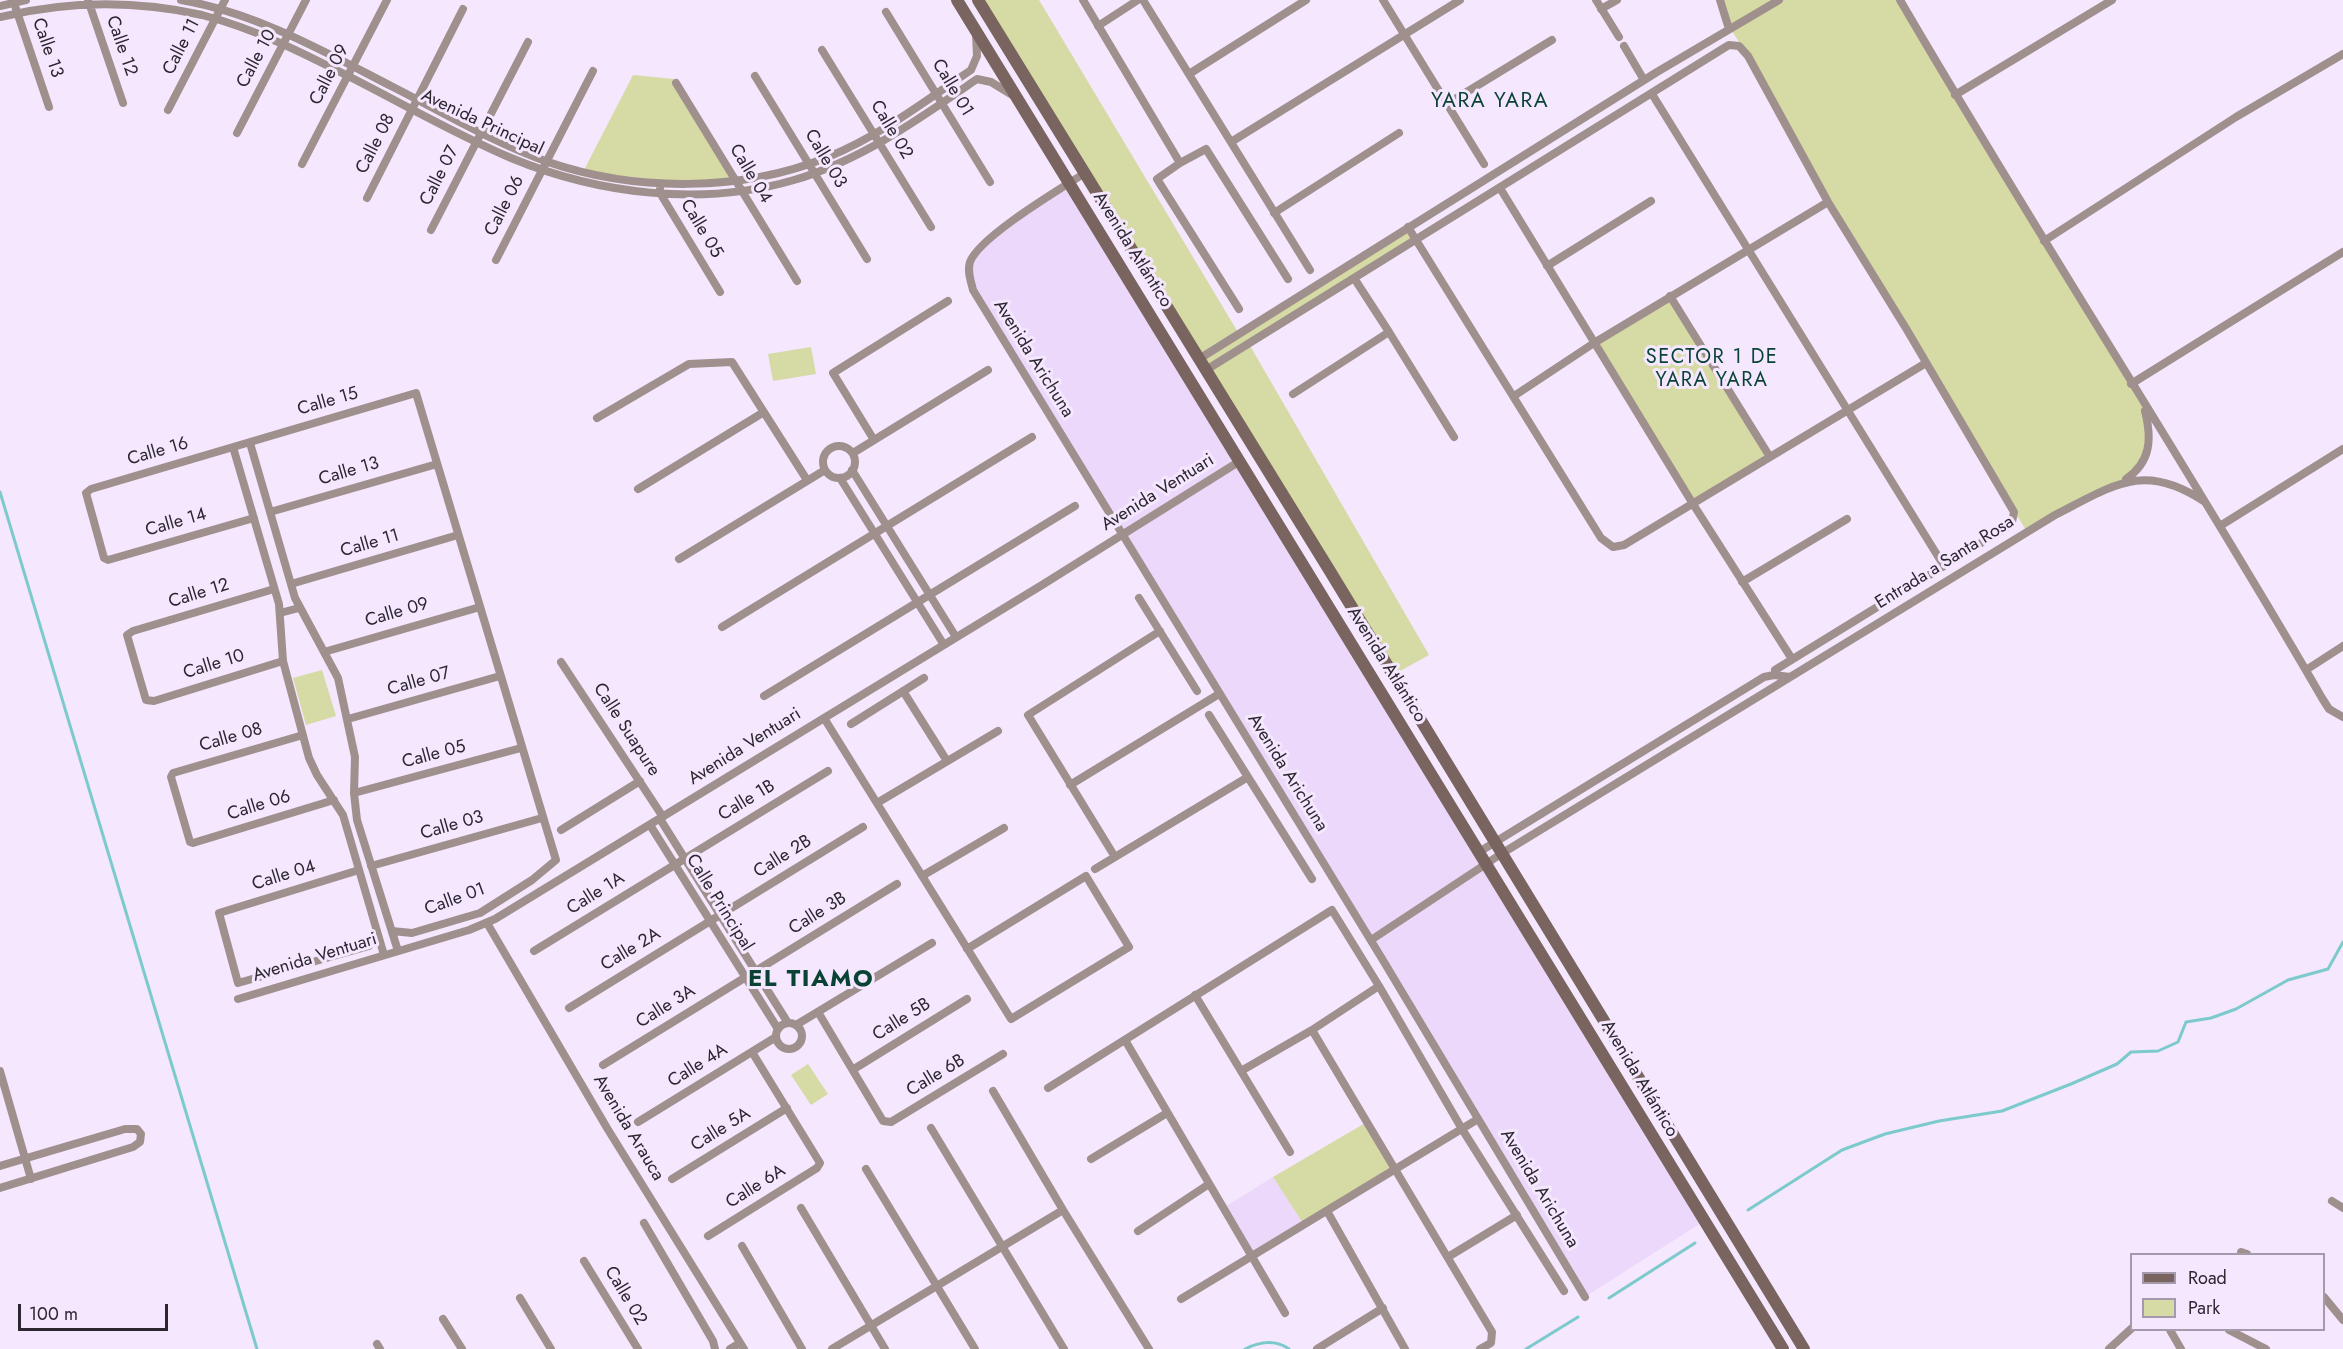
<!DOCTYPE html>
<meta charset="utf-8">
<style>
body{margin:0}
#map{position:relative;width:2343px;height:1349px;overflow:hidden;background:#f4e7fe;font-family:Jost,sans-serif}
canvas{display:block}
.legend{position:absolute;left:2130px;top:1253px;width:195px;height:78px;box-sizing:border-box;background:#f4e7fe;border:2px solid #a49aac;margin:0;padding:8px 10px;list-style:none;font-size:18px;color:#2c2630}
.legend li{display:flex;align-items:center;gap:12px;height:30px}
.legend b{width:30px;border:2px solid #a49aac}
.scale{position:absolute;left:18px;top:1304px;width:150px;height:27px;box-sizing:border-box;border:3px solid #2c2630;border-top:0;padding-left:8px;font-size:18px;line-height:21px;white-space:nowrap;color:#2c2630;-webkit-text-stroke:4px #f4e7fe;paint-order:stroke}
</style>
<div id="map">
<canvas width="2343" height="1349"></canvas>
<ul class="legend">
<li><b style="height:8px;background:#796460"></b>Road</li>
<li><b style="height:16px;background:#d6daa4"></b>Park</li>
</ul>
<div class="scale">100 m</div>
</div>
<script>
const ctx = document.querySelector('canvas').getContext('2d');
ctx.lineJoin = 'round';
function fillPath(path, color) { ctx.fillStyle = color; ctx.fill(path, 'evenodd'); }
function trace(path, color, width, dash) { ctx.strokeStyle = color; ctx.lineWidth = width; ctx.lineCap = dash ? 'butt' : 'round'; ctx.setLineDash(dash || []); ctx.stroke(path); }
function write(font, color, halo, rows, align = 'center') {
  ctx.font = font + ' Jost,sans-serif'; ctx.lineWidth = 6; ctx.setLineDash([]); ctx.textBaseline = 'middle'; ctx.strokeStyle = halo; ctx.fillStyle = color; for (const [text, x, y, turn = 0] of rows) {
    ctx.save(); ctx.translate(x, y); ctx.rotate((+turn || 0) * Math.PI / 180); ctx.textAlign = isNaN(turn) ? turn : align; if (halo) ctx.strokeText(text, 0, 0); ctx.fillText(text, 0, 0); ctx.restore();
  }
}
fillPath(new Path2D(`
 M1069,183L1704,1221L1585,1297L970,279L975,253Z
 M1273,1177L1304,1225L1252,1257L1223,1208Z`), '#ecd8fb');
fillPath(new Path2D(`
 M978,0H1039L1239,334L1408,227L1415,240L1249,344L1429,655L1393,675Z
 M1722,0H1900L2144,405L2149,435L2137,472L2027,532L1828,202L1748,56L1730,28Z
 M633,75L674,79L734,180L690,183L583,172Z
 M1670,296L1770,457L1693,504L1594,343Z
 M811,347L816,374L773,381L768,354Z
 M322,670L336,716L306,725L293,678Z
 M808,1064L828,1094L811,1105L791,1075Z
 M1367,1122L1396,1170L1304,1225L1273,1177Z`), '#d6daa4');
trace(new Path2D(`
 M0,492L257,1349
 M1748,1210L1842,1150L1885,1134L1939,1121L2002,1111L2071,1084L2117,1064L2131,1052L2158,1051L2178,1042L2186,1022L2211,1018L2236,1009L2288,980L2328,969L2343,942
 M1609,1298L1695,1243
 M1245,1349C1259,1342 1275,1339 1289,1349
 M1526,1349L1578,1317`), '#7ccacb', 3);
trace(new Path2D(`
 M13,0L49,107
 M88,0L123,103
 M181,0C257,13 325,52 393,87C444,113 494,143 548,162C636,192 742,192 828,157C880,136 925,101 971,70L977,56L976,34
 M1083,0L1180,163L1157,179L1239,309
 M1143,0L1310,270
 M1383,0L1484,164
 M1596,0L1619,37
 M1720,0L1729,29
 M1900,0C2037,235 2186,463 2322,698L2329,709L2343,717
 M0,6L26,0
 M1601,9L1617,0
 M886,12L990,182
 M0,17C67,1 135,0 202,15C256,29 303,53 352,78C405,105 457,135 511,158C598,194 702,207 794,180C862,160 919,119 977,79L991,82L1014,96
 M1098,26L1138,0
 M1624,46L1644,80
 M822,50L931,227
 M1189,74L1306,0
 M755,76L867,259
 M676,83L797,281
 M1652,94L1944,566
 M1955,95L2112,0
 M1447,104L1552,40
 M168,110L225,0
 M237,133L306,0
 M1231,142L1460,0
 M1180,163L1206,149L1288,279
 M302,164L387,0
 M1085,173C1060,189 979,237 970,262C967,272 971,281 973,290L1381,957L1585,1297
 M1500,188L1693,504L1792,659
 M660,189V193L720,292
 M367,198L463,9
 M1274,213L1399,133
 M1408,227L1601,538L1613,547L1624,545L1926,363
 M431,230L528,42
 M2044,241L2236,117L2343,54
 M496,260L593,71
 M1547,266L1651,201
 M1670,296L1770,457
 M1389,332L1454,437
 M1199,359L1657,72L1779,0
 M1206,370L1724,48L1729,45L1739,46L1748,56L1828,202L1907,330L2014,512L2012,522L2007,527L1775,670
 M2131,384L2343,252
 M1293,394L1389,332L1354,278
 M1514,396L1594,343L1828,202
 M597,418L689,364L732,362L807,480
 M874,440L833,373L948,301
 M250,443L295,598L338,678L355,757L354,793L357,820L398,951
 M823 462a16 16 0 1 1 32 0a16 16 0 1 1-32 0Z
 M233,447L279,604L283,661L309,758L317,775L343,815L384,955
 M853,453L988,370
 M852,470L956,637
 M840,478L944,645
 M2126,479C2151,462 2152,439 2145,411
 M638,489L764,412
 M270,512L437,464
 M254,518L108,560L104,558L86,493L91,489L416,393L556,860L532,880L480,913L412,933L392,931
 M2220,526L2343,449
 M679,559L825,470
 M1742,582L1847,519
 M291,584L458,535
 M274,589L133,631L127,635L146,700L154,701L283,661
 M1139,598L1197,691
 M280,613L299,608
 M722,627L1032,437
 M324,652L480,607
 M561,662L663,817
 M2306,670L2343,646
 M903,691L947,761
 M764,696L1075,506
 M1209,715L1312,879
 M824,718L1011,1019L1129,947L1086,876L967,949
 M348,719L500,676
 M851,724L924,678
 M303,735L173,773L171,777L190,842L193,843L334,800
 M1070,785L1219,694
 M354,793L521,748
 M877,803L998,731
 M660,819L788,1023
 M650,825L778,1029
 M561,830L640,781
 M1479,852L1764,677L1774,675L1790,677
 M1115,857L1028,715L1160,631
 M371,866L542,818
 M1095,869L1248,777
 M359,870L219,913L238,983L369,946
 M922,876L1004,828
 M487,923L607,1128L744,1349
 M1371,940L1501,854L2055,515C2114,485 2144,461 2205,502
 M534,951L828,771
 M1195,995L1290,1152
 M238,999L469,930L495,919L1042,585L1240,461
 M569,1008L863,827
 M818,1012L883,1121L891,1122L1003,1054
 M776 1036a13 13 0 1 1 26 0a13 13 0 1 1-26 0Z
 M796,1025L932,943
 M1312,1030L1492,1332L1491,1343L1480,1349
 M1125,1040L1285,1313
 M603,1065L897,884
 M854,1069L967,999
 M0,1071L31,1179
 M1241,1071L1312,1030L1379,986
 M1048,1088L1332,910L1379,986L1462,1129L1564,1291
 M993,1091L1063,1210L1149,1349
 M638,1122L776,1037
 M931,1128L1064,1349
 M1091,1159L1167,1113
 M0,1166L125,1129H137L141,1134L140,1142L133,1147L0,1188
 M866,1169L975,1349
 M672,1179L787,1108
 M2332,1201L2343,1208
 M801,1208L885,1349
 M1327,1211L1405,1349
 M644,1223L713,1341L715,1349
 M1138,1231L1209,1184
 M708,1236L817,1168L820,1163L752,1052
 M742,1246L802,1349
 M2241,1252L2247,1254
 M1448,1257L1517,1215
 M584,1261L638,1349
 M2324,1297L2343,1320
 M520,1298L551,1349
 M1181,1299L1478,1119
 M443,1319L462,1349
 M2170,1330L2181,1349
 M2229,1330L2266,1349
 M377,1344L380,1349
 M730,1349L740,1343
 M832,1349L1063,1210
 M1317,1349L1383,1308
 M2109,1349L2132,1328`), '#9f908d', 8);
trace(new Path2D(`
 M957,0L1783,1349
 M978,0L1328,568L1804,1349`), '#796460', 12);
write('18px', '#2c2630', '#f4e7fe', [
 ["Calle 12",121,46,71],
 ["Calle 11",182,47,-63],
 ["Calle 13",47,48,71],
 ["Calle 10",257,59,-62],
 ["Calle 09",330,75,-63],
 ["Calle 01",952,88,59],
 ["Avenida Principal",482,123,25],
 ["Calle 02",891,130,59],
 ["Calle 08",376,144,-63],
 ["Calle 03",825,159,59],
 ["Calle 04",750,174,59],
 ["Calle 07",440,176,-63],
 ["Calle 06",505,206,-63],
 ["Calle 05",701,229,59],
 ["Avenida Atlántico",1132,250,58],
 ["Avenida Arichuna",1033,359,58],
 ["Calle 15",328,402,-16],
 ["Calle 16",158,452,-16],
 ["Calle 13",349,472,-16],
 ["Avenida Ventuari",1158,493,-32],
 ["Calle 14",176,523,-16],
 ["Calle 11",370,544,-16],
 ["Entrada a Santa Rosa",1945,563,-32],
 ["Calle 12",199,594,-17],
 ["Calle 09",397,613,-16],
 ["Calle 10",214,665,-17],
 ["Avenida Atlántico",1386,665,58],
 ["Calle 07",419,682,-16],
 ["Calle Suapure",626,730,57],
 ["Calle 08",231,738,-16],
 ["Avenida Ventuari",745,747,-32],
 ["Calle 05",434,755,-15],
 ["Avenida Arichuna",1287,773,58],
 ["Calle 1B",747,801,-31],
 ["Calle 06",259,806,-17],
 ["Calle 03",452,826,-16],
 ["Calle 2B",783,857,-32],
 ["Calle 04",284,876,-17],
 ["Calle 1A",596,894,-32],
 ["Calle 01",455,900,-20],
 ["Calle Principal",719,903,58],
 ["Calle 3B",818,914,-32],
 ["Calle 2A",631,950,-31],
 ["Avenida Ventuari",315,958,-17],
 ["Calle 3A",666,1007,-32],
 ["Calle 5B",902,1020,-32],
 ["Calle 4A",698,1066,-32],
 ["Calle 6B",936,1076,-31],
 ["Avenida Atlántico",1639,1079,59],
 ["Avenida Arauca",628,1128,59],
 ["Calle 5A",721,1130,-32],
 ["Calle 6A",756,1187,-32],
 ["Avenida Arichuna",1539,1189,59],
 ["Calle 02",625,1296,59]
]);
ctx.letterSpacing = '1.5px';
write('20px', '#0a4336', '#f4e7fe', [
 ["SECTOR 1 DE",1712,358],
 ["YARA YARA",1712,381]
]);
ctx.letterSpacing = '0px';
ctx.letterSpacing = '1.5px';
write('21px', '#0a4336', '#f4e7fe', [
 ["YARA YARA",1490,102]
]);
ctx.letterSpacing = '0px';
ctx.letterSpacing = '1.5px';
write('bold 24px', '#0a4336', '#f4e7fe', [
 ["EL TIAMO",811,980]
]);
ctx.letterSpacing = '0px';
</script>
